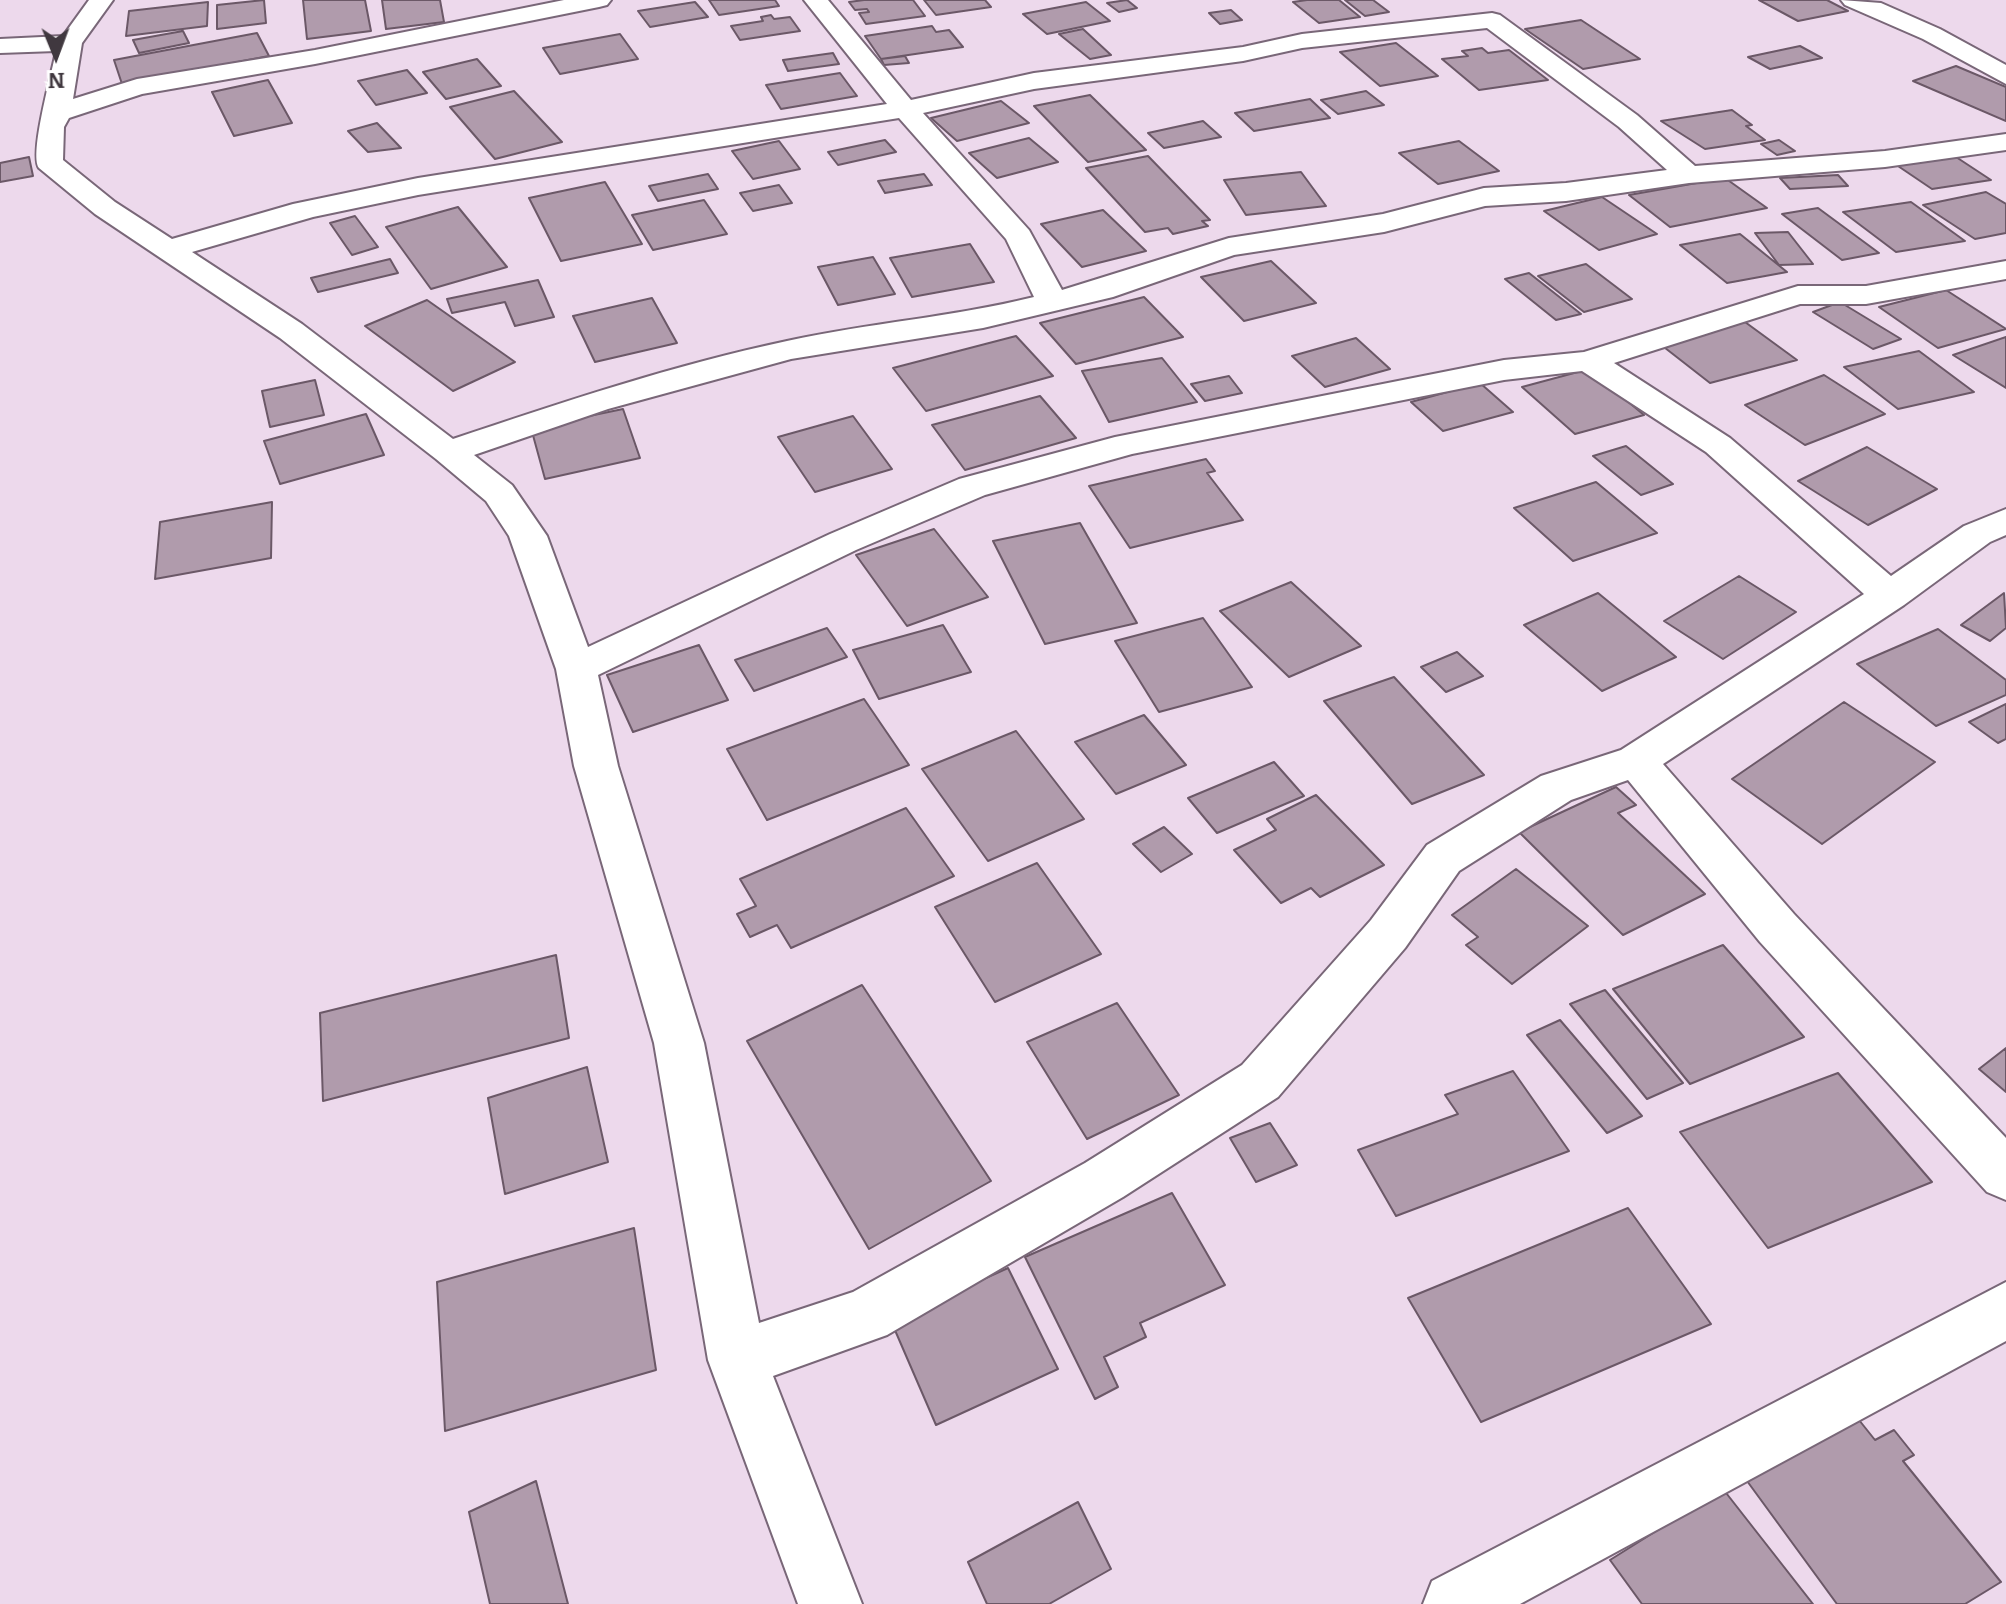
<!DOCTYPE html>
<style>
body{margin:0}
#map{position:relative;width:2006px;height:1604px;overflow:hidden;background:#edd9ec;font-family:Bitter,serif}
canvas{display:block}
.north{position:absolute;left:16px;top:16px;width:80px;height:80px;-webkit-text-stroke:6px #fff;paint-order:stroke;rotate:179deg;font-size:22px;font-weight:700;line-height:32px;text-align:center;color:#40383f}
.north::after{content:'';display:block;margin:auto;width:28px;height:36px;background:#40383f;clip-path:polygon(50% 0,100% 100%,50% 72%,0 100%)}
</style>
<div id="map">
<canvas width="2006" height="1604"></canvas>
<div class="north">N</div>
</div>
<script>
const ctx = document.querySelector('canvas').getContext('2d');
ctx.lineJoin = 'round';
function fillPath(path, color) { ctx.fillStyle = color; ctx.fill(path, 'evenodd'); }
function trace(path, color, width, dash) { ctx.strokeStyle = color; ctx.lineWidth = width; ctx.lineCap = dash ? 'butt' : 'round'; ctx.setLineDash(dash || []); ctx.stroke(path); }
const building = new Path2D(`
 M264,0L266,23L217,29V5Z
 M303,0H365L371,31L307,39Z
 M382,0H440L444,22L386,29Z
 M709,0H775L779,6L719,15Z
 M864,0H913L925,16L866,24L859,13L869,12L867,9L855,10L849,2Z
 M924,0H985L991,7L936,15Z
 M1127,0L1137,8L1119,12L1107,3Z
 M1307,0H1339L1360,17L1319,23L1293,2Z
 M1345,0H1373L1389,12L1365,16Z
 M1759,0H1827L1848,11L1798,21Z
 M208,2L207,26L126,36L129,11Z
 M695,2L708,17L650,27L638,11Z
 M1086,2L1110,21L1047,34L1023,14Z
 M1231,10L1242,20L1220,24L1209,13Z
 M771,15L774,19L790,17L800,31L740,40L731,26L763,21L761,17Z
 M1581,20L1640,59L1583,69L1525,29Z
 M932,26L936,32L949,30L963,47L881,59L865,36Z
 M1083,29L1111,55L1090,59L1059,34Z
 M183,31L189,43L139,53L133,40Z
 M257,33L269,56L122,84L114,60Z
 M620,34L638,59L560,74L543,48Z
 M1396,43L1438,76L1380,86L1340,52Z
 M1800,46L1822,58L1770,69L1748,57Z
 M1482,48L1488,53L1509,50L1548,80L1479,90L1442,59L1468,56L1462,51Z
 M833,53L839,64L788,71L783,60Z
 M905,56L909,63L884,65L881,59Z
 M477,59L501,86L446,99L423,72Z
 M1956,66L2006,87V121L1913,81Z
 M407,70L427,93L376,105L358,81Z
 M840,73L857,96L781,109L766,85Z
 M268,80L292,123L234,136L212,92Z
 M514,91L562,142L495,159L450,107Z
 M1366,91L1384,105L1338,114L1321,100Z
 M1090,95L1146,150L1088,162L1034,106Z
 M1310,99L1330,118L1254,131L1235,113Z
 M1001,101L1029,123L957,141L931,118Z
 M1732,110L1752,125L1746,126L1765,140L1705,149L1661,121Z
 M1203,121L1221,137L1164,148L1148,133Z
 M377,123L401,148L368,152L348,131Z
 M1029,138L1058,162L997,178L969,153Z
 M885,140L896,152L838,165L828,152Z
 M1779,140L1795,151L1777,155L1761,144Z
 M779,141L800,169L753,179L732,151Z
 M1459,141L1499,171L1438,184L1399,153Z
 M1953,155L1991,180L1932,189L1895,164Z
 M1148,156L1210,220L1202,221L1208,226L1173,234L1168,228L1145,232L1086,168Z
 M29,157L33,176L0,182V163Z
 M1301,172L1326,206L1246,215L1224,180Z
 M708,174L718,189L658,201L649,186Z
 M924,174L932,185L885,193L878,181Z
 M1838,175L1848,186L1790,189L1780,178Z
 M1725,178L1767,208L1670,227L1629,195Z
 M605,182L642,244L561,261L529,198Z
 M779,185L792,203L753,211L740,193Z
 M1986,192L2006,204V233L1975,239L1923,205Z
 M1602,197L1657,234L1599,250L1544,211Z
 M704,200L727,234L653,250L632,215Z
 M1911,202L1965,241L1896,252L1843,212Z
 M458,207L507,267L431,289L386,227Z
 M1818,208L1879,253L1842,260L1782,214Z
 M1103,210L1146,251L1082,267L1041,224Z
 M355,216L378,247L352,255L330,223Z
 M1788,232L1813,264L1779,265L1755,233Z
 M1740,234L1787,272L1727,283L1680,245Z
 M970,244L994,282L912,297L890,258Z
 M873,257L895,294L838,305L818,267Z
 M390,259L398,273L318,292L311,278Z
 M1271,261L1316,303L1244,321L1201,277Z
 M1586,264L1632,299L1584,312L1538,276Z
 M1529,273L1581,314L1556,320L1505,279Z
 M538,280L554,317L515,326L505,302L452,313L447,299Z
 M1946,290L2006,329L1938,348L1879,307Z
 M1144,297L1183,337L1076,364L1040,323Z
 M652,298L677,343L595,362L573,316Z
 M427,300L515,362L453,391L365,326Z
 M1840,302L1901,339L1873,349L1813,312Z
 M1745,322L1797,360L1710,383L1660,344Z
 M1016,336L1053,376L926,411L893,368Z
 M2006,337V388L1953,355Z
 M1356,338L1390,369L1325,387L1292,356Z
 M1919,351L1974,392L1898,409L1844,367Z
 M1162,358L1197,402L1109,422L1082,371Z
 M1589,369L1644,415L1575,434L1522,387Z
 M1824,375L1885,414L1805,445L1745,405Z
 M1229,376L1242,393L1205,401L1191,384Z
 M315,380L324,415L270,427L262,391Z
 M1480,383L1513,412L1443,431L1411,402Z
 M1040,396L1076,438L965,470L932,425Z
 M623,409L640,458L545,479L531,428Z
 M366,414L384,455L280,484L264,441Z
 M853,416L892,469L815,492L778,437Z
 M1626,446L1673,484L1641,495L1593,456Z
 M1867,447L1937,489L1868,525L1798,481Z
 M1206,459L1215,471L1207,473L1243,520L1130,548L1089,486Z
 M1596,482L1657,533L1573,561L1514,508Z
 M272,502L271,558L155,579L160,522Z
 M1080,523L1137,623L1045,644L993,541Z
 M934,529L988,597L907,626L856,555Z
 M1739,576L1796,612L1723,659L1664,621Z
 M1291,582L1361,646L1289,677L1220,611Z
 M1598,593L1676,657L1602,691L1524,625Z
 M2004,593L2006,628L1990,641L1961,625Z
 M1203,618L1252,687L1159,712L1115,641Z
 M943,625L971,672L879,699L853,650Z
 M827,628L847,657L754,691L735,660Z
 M1938,629L2006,680V695L1936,726L1857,664Z
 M699,645L728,700L633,732L607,675Z
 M1457,652L1483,676L1446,692L1421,667Z
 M1394,677L1484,775L1412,804L1324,701Z
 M864,699L909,765L767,820L727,749Z
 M1844,702L1935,762L1822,844L1732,779Z
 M2006,704V739L1998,743L1969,722Z
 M1144,715L1186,765L1116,794L1075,742Z
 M1016,731L1084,819L988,861L922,769Z
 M1274,762L1304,796L1217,833L1188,798Z
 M1616,787L1636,805L1618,813L1705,894L1623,935L1519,832Z
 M1316,795L1384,865L1320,897L1311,888L1281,903L1234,850L1276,830L1267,819Z
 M906,808L954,876L791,948L777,925L750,937L737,914L756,906L740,879Z
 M1164,827L1192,854L1161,872L1133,844Z
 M1037,863L1101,954L995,1002L935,907Z
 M1516,869L1588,926L1512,984L1466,945L1478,937L1452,915Z
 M1723,945L1804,1037L1690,1084L1613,989Z
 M556,955L569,1038L323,1101L320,1013Z
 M862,985L991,1181L869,1249L747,1041Z
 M1605,990L1683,1083L1647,1099L1570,1004Z
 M1117,1003L1179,1095L1087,1139L1027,1042Z
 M1560,1020L1642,1116L1607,1133L1527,1035Z
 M2006,1048V1092L1979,1069Z
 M587,1067L608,1162L505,1194L488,1098Z
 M1513,1071L1569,1151L1396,1216L1358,1150L1458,1114L1445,1095Z
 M1838,1073L1932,1182L1768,1248L1680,1132Z
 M1270,1123L1297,1165L1256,1182L1230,1138Z
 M1172,1193L1225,1285L1140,1323L1146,1337L1104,1357L1118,1387L1095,1399L1025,1257Z
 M1628,1208L1711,1324L1481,1422L1408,1298Z
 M634,1228L656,1370L445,1431L437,1282Z
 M1008,1268L1058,1369L936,1425L891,1321Z
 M1851,1410L1875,1440L1894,1430L1914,1455L1903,1461L2001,1582L1965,1604H1837L1739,1470Z
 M536,1481L568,1604H490L469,1512Z
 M1723,1489L1813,1604H1642L1610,1560Z
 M1078,1502L1111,1569L1049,1604H987L968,1562Z`);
fillPath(building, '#b09bac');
trace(building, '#6b5867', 2);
const minor = new Path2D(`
 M89,0H113L82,43L73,99L137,79L315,50L564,0H611L607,5L599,7L315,64L142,94L69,118L64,127L63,160L115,202L172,239L293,204L418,178L887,104L804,0H828L911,100L1034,73L1243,47L1302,34L1492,13L1500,15L1637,115L1695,166L1885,151L2006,134V150L1885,167L1689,183L1566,201L1485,206L1384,232L1234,255L1113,297L983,328L791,359L608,409L474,455L512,485L547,536L588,647L830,534L959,479L1115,437L1504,360L1584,352L1798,286H1866L2006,261V279L1866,304H1800L1614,363L1730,438L1891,576L1964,526L2006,509V535L1990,542L1904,605L1663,764L1794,914L2006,1138V1200L1987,1192L1760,942L1628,780L1571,800L1459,871L1405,948L1278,1097L1123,1197L887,1335L773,1376L862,1604H798L708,1360L654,1043L574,766L556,669L509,536L486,501L436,459L280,338L95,214L39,168C29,154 52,73 56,51L0,53V39L63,36ZM1487,28L1619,127L1667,170L1566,183L1484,188L1383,214L1229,238L1062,290L1029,230L923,113L1034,89L1243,61L1302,48ZM899,118L1006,239L1034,297C953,317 869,323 787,341C674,365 563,402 453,439L302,324L192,252L313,217L418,195ZM1582,371L1706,452L1864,594L1621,750L1541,776L1427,845L1371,920L1242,1065L1085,1163L853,1292L759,1323L704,1043L618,766L598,675L856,550L985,495L1132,454L1504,380Z
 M1841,0L1881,3L1940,29L2006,65V84L1923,39L1845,5Z
 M2006,1282V1341L1520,1604H1423L1432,1581Z`);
trace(minor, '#796778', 4);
fillPath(minor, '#fff');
</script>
